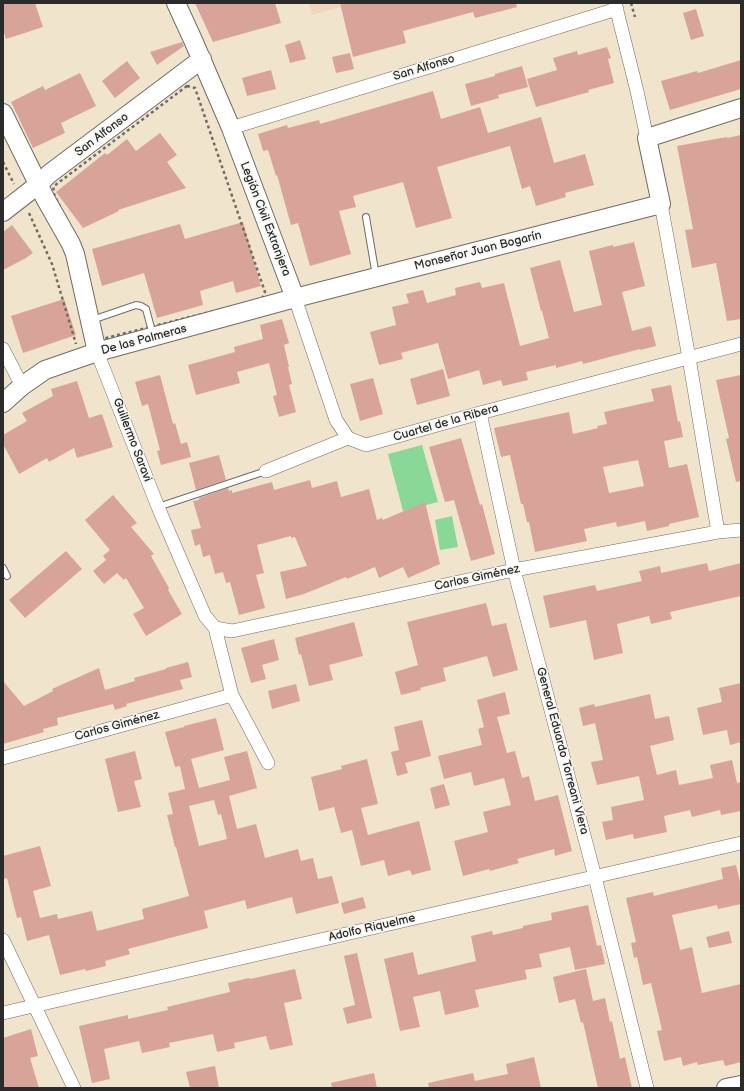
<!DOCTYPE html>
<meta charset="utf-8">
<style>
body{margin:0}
#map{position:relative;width:744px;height:1091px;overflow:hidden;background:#f1e4cd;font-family:"Balsamiq Sans",sans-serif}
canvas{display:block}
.frame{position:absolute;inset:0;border:4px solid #2b2b2b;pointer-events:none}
</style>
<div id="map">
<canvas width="744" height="1091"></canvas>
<div class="frame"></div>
</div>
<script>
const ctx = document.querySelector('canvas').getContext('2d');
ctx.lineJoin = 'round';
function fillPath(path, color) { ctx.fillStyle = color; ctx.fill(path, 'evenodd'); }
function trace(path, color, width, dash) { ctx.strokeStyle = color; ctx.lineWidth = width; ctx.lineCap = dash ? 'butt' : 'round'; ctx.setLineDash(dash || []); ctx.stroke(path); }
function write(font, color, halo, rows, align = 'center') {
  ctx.font = font + ' "Balsamiq Sans",sans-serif'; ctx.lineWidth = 3; ctx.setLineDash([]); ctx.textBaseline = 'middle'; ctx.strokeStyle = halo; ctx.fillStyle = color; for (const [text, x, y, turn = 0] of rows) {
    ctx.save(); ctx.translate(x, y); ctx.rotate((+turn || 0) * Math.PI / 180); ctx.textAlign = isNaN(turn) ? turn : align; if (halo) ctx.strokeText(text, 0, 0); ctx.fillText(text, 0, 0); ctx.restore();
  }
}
fillPath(new Path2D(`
 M309,3H355L312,15Z`), '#efd6bb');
fillPath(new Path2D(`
 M422,445L438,502L403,511L388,454Z
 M452,516L458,547L440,550L435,520Z`), '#89d897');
fillPath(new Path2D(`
 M3,3H35L43,27L6,39L3,30Z
 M195,3H275L281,23L213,42Z
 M340,3H516L517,7L475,18L473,12L403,31L406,43L353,57Z
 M696,9L704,36L691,40L683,13Z
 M300,40L306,59L290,63L285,45Z
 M182,42L184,46L157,65L150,52Z
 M607,47L611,58L608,59L614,83L588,90L589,92L536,107L527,79L557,70L553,58L577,51L578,55Z
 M350,53L354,69L336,73L332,57Z
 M741,60V89L670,110L661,81L697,71L698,73Z
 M127,61L140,78L115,98L102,81Z
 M522,66L528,87L498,95L499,98L471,106L465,84L495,76V74Z
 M271,70L276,89L247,96L242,78Z
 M80,73L96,106L61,123L65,133L33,148L11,102L43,86L45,90Z
 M433,91L441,119L480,107L488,133L541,117L554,163L585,154L594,185L565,193L566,197L536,206L530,186L522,189L510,146L437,167L452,218L416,228L403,182L353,196L356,207L339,211L351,254L310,266L298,223L291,225L277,175L276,176L268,150L263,151L258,134L287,125L288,128L319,120L320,124Z
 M160,133L177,155L167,162L186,188L118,210L119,211L83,228L56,192L105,153L107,155L127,139L136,151Z
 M741,135V319L727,321L716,263L692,268L685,230L693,229L677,146L727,137V138Z
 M243,222L261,286L236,293L233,281L200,291L203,305L157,318L144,273L102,286L92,249L180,224L185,239Z
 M12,225L33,253L26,258L3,270V232Z
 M634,242L645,286L622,292L632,331L651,326L656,346L640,350V349L583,364L582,361L556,368V365L526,372L528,380L503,386L501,380L483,385L479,370L448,379L438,343L401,353L403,359L379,365L370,332L396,325L392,307L409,303L406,294L423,290L427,303L456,295L455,288L480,282L482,288L504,283L520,346L549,338L542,311H541L530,268L560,260L574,312L602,305L589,251L613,245V247Z
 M64,299L76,335L23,353L11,316Z
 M282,319L289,343L284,345L289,367H288L292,384L289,385L296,412L279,417L273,396L277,395L269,363L237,372L240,383L196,395L188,365L235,352L234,347L263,339L260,325Z
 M443,369L450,396L417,405L410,379Z
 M160,375L173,424L175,423L181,444L187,442L191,457L161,465L157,451L160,450L148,404L142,406L135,382Z
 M741,375V481L736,482L726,439L729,438L716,380Z
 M373,378L383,414L360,421L350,384Z
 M77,381L89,418L102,414L113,447L77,458L74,448L49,462L47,458L19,474L3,444V435L27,421L22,413L53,396L51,389Z
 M671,385L678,422L680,421L683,437L664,441L669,468L687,464L699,517L669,524V526L647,531L645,521L617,527L616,522L584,529L587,541L535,552L529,522H527L523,504H521L510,455L501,457L494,428L569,412L573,434L598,428L597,426L607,424L604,412L654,401L651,389ZM638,460L644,486L609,493L603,467Z
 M461,438L480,505L482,504L495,554L471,561L454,500L445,502L429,447Z
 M219,455L226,480L196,490L189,463Z
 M310,480L312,488L337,481L341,497L369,489L377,520L382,518L383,520L425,502L440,564L408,578L403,567L379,578L375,567L347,579L346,577L304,594L286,599L280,572L307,566L295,537L291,538V536L257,545L264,573L256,575L265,608L239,615L230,582L226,583L223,572L215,574L210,555L203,557L200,544L195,546L191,530L201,528L193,501L199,500V498L228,488L229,491L232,490V493L272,482L274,490Z
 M113,495L137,523L131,527L154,554L151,556L169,588L168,590L182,614L146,636L133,614L144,608L126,578L124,580L117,573L104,584L93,571L106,560L103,556L110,550L85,520Z
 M66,551L82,569L25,618L9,600Z
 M707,563L709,571L741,563V596L670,612L672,619L651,624L649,616L617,624L623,653L594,660L586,620L550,628L543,596L595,585L597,591L642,581L639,571L660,566L661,573Z
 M486,603L492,626L506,623L518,670L493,677L487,656L443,668L446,681L420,688L421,690L401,695L395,672L418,665L407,622Z
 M354,622L363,656L329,665L333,680L309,686L301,654L299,655L295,638Z
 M274,639L279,660L262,665L266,679L251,683L241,648Z
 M188,662L192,677L180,680L183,689L126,704L127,706L115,710L113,704L57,718L58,725L43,729L44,732L3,744V681L24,706L53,691L52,689L99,668L105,690L135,681L134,678L166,669V668Z
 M741,683V742L730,745L727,730L703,735L697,708L722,702L719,688Z
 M296,684L300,701L272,709L268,691Z
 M505,692L510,714L497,717L507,753L515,751L522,778L529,776L535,801L558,795L572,851L555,856L554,849L517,859L519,863L490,871L489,869L463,876L454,841L488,832L483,812L511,805L504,778L474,786L471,772L444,779L438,756L482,745L478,729L484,727L477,700Z
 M650,694L655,719L669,716L674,740L650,746L657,775L676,770L679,785L713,778L710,765L732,760L737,783L741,782V811L721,815L720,810L692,817L690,810L664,816L667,832L634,839L633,834L606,840L602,822L613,820L611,807L644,800L639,776L597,785L591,762L603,760L595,723L583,726L579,708L594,704L595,707Z
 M216,718L224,750L191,759L199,788L230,780L224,757L247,751L257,788L229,796L237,829L256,824L265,858L298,849L301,861L313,858L318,879L332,876L339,903L296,914L292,897L247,909L245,900L204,911L208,928L128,949L130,954L105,961L106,966L86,971L85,969L60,975L49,935L27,941L21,917L17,918L7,878L3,879V856L40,846L51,886L33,891L40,918L57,914L58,919L92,911L97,931L144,919L142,909L189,896L176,847H175L167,815L173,814L168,793L185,789L180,766L175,767L165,732L184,727V726ZM214,800L218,815L221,814L227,839L199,846L189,806Z
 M422,720L431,756L405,763L408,773L397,776L391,752L399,750L394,727Z
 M135,751L142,779L134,781L141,807L118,812L105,759Z
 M367,759L378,804L361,808L368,835L419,821L431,870L412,875L410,870L388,876L384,860L361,866L352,830L341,833L334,807L319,811L311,777L342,769L341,766Z
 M444,784L450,805L435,809L430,788Z
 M736,865L741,886V904L718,909L717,905L672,915L680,950L692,947L702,993L741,984V1062L725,1066L723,1060L698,1065L697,1062L683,1066L681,1057L664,1061L657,1031L662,1030L651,983L643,985L637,957L634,958L631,943L636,942L626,898L653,892L654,896L723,879L721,868Z
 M363,897L366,908L344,914L341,903Z
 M588,905L597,946L601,945L605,964L575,970L570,947L539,954L542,967L525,970L527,979L475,990L479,1007L445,1015L440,991L413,997L420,1027L400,1031L384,959L413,952L418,975L476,961L471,936L492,931L493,935L523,928V926L552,920L551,913Z
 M729,931L732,943L709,948L706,937Z
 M357,953L372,1018L347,1024L343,1008L355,1005L344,956Z
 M295,969L302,999L284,1003L293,1045L270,1050L266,1036L234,1043L235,1048L217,1052L213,1034L169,1043L170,1047L142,1053L139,1041L104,1049L110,1079L92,1083L79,1026L128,1015V1019L168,1010L167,1007L230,992L228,983L249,978L250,979Z
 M586,969L593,1001L605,998L610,1022L612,1021L620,1059L625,1057L632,1088H598L583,1022L581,1023L575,999L559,1003L553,977Z
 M31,1029L38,1056L30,1058L39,1088H3V1038Z
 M534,1057L541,1088H429L428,1083L473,1073L475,1081L508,1074L506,1064Z
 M215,1066L219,1088H190L186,1072Z
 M374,1073L377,1088H332L331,1083Z`), '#d8a398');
const lane = new Path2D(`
 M366,217L376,276
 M92,320L136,305L141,306L146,309L153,335
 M158,507L266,471
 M3,568L7,576`);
const street = new Path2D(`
 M615,3L637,91L647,138
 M231,128L617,9
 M661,204L689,358L718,532
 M295,298L336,420L348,438
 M3,349L22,386
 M97,352L158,507L205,616L215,628L232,695L268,763
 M480,413L514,570L595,877L647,1088
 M266,471L348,438L366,445L480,413L741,344
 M215,628L232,631L514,570L718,532L741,530
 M3,758L232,695
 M3,940L74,1088
 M3,1013L741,843`);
const secondary = new Path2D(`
 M176,3L193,40L231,128L295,298
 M3,113L45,198L71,244L75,254L97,352
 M3,212L39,184L49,174L202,59
 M3,403L22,386L45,370L97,352L295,298L661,204L647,138L741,108
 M726,1088L741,1085`);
trace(lane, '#706c64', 8);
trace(street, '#706c64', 14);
trace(secondary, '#706c64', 20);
trace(new Path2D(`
 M631,3L635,17
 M187,86L195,88L265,292L262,299L106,338L101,336L82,252L53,192L54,186Z
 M3,162L14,184
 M29,213L52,264L76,344`), '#706c64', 2.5, [3, 3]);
trace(lane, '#fff', 6);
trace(street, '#fff', 13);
trace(secondary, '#fff', 18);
write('12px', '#2b2b2b', '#f6f6f2', [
 ["San Alfonso",424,68,-17],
 ["San Alfonso",102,135,-37],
 ["Legión Civil Extranjera",265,219,69],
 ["Monseñor Juan Bogarín",478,251,-14],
 ["De las Palmeras",144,340,-15],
 ["Cuartel de la Ribera",446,423,-16],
 ["Guillermo Saravi",132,440,69],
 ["Carlos Giménez",477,578,-12],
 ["Carlos Giménez",117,726,-15],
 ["General Eduardo Torreani Viera",562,751,75],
 ["Adolfo Riquelme",372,928,-13]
]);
</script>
